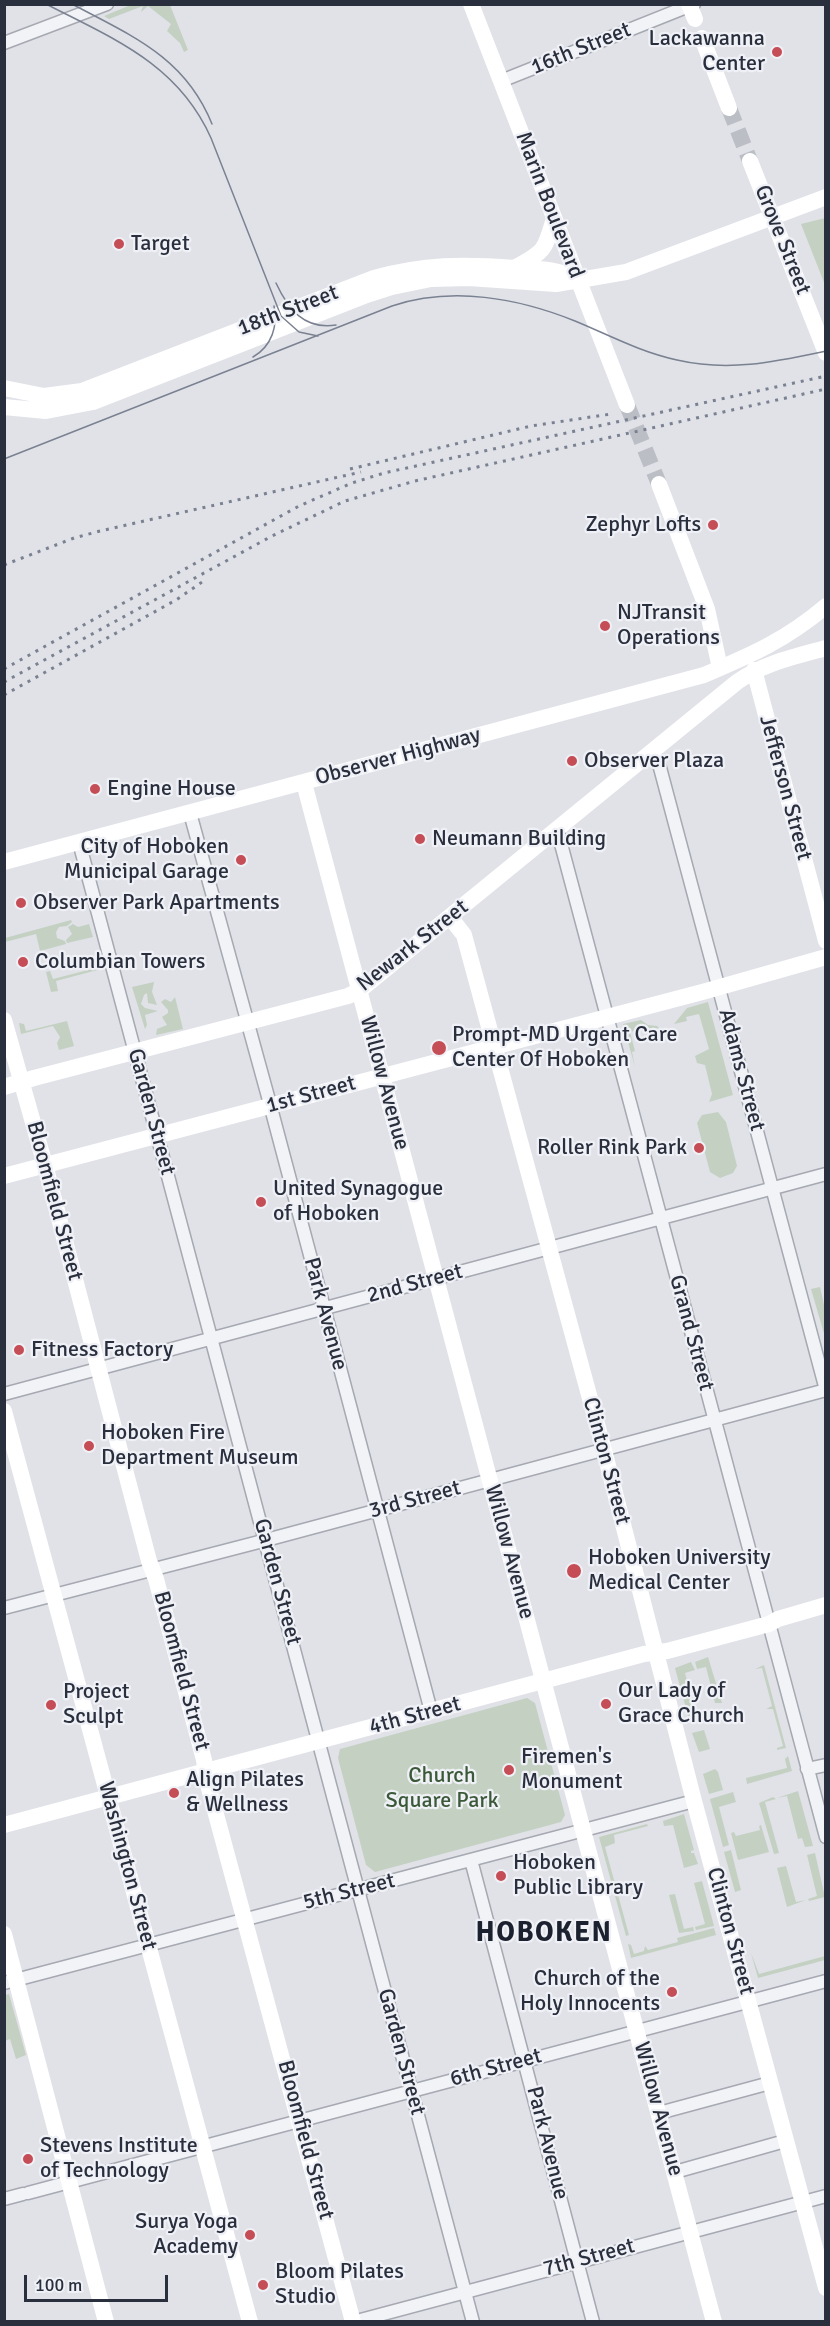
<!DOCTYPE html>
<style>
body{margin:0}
#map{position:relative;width:830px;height:2326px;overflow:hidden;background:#e0e2e8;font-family:Signika,sans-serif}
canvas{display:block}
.frame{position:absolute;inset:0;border:6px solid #2a2f3e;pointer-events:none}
.scale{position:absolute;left:24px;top:2275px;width:144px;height:27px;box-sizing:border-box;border:3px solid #2a2f3e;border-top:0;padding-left:8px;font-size:18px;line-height:21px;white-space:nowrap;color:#2a2f3e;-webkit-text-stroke:4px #eff1f6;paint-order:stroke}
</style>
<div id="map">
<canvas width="830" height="2326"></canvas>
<div class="frame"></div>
<div class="scale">100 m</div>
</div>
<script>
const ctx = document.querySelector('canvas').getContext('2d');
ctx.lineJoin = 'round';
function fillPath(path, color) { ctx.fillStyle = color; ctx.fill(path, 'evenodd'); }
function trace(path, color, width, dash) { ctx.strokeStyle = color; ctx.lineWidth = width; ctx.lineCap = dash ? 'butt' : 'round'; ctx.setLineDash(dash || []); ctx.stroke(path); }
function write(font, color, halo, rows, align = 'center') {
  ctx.font = font + ' Signika,sans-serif'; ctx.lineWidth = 4.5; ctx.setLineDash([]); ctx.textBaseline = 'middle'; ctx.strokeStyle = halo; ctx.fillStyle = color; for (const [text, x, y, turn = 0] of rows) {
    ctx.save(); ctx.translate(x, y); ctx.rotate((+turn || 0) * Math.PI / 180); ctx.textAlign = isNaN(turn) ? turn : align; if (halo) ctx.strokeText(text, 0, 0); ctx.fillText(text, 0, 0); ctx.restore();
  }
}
fillPath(new Path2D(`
 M133,4L170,5L188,50L184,52L180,43L167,31L171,24L148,6L141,12L143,6L109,19L104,16Z
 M825,218H826L825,285L801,224Z
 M71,920L72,922L67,926L59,927L56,932L57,938L65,941L66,944L40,951L36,934L5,942V938Z
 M73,924L78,927L89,924L93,937L67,943L66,940L72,934L68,927Z
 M99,958L101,969L56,981L58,991L51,992L46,972L50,971L53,979L96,968L94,960Z
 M154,982L152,992L157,1005L148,1003L147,993L144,995L141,1004L145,1008L158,1011L145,1015L147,1025L145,1029L132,987Z
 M175,997L183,1029L156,1035L157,1029L167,1025L162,1017L168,1013V1010L161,1002L165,999L171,1002Z
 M708,1002L733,1095L709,1102L712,1094L705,1065L697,1063L695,1056L709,1049L699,1014L686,1017L687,1021L674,1024L687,1008Z
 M641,1020L648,1025L657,1026L659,1028L644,1033L643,1029L630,1032L635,1051L632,1052L635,1067L623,1024Z
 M67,1021L74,1046L59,1050L57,1043L60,1037L53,1026L21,1034L19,1023L24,1024L26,1031Z
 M718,1112L726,1122L737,1166L733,1173L720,1178L710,1172L697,1123L702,1115Z
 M820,1287L825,1309V1337L811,1289Z
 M708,1657L722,1703H715L706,1667L697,1669L695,1662Z
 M691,1662L695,1670L685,1673L696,1714L688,1716L675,1668Z
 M764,1665L786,1748L777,1750V1748L783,1746L773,1709H766L772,1706L762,1668L755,1669Z
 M527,1698L535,1703L565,1815L561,1822L375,1872L366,1865L338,1758L340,1749Z
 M704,1730L710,1749L699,1752L692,1733Z
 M788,1756L792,1771L747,1784L746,1778L787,1768L785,1759Z
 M715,1769L718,1772L723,1790L709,1794L703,1774Z
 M798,1791L813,1846L805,1847L802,1838L798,1839L787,1796L777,1798Z
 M733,1792L736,1802L719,1807L729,1845L723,1847L710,1799Z
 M773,1797L776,1799L765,1802L779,1853L774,1854L759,1803Z
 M684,1814L694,1850L691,1851V1853H694L698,1864L684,1868L673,1825L664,1826L663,1821Z
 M647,1824L648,1826L614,1835L615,1843L605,1847L629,1935L626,1936L599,1837Z
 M761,1825L769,1852L738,1860L731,1833L734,1832L736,1836L760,1830L759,1826Z
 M731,1850L741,1890L735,1892L724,1852Z
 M815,1853L825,1897L809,1901L808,1899L817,1896L807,1855Z
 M786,1866L796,1902L806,1900L787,1907L777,1868Z
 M702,1881L714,1926L696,1930L695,1927L705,1924L694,1883Z
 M675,1894L684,1929L693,1927L694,1931L679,1933L669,1895Z
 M714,1928L716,1935L631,1958L628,1944L631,1945L634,1954L644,1951L645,1946L648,1950L678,1942L677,1938Z
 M751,1953L759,1974L825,1956V1960L758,1978Z
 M9,1994L26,2055L16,2059L10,2039L5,2041V1995Z`), '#c4d1c2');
trace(new Path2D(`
 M729,108L750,161
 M627,405L659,484`), '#bcbec6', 16, [16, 8]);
const street = new Path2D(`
 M4,43L107,4
 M501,81L694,4
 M653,751L659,764L826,1390
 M190,813L267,1093L431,1711
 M557,829L826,1837
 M79,842L473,2322
 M4,1394L826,1174
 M4,1608L255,1543L826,1390
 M807,1769L826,1765
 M471,1860L593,2322
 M4,1983L694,1801
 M659,2113L770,2083
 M675,2172L785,2141
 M28,2193L826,1981
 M4,2199L23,2194
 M353,2322L826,2196`);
trace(street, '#a6a9b2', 15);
trace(street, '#f2f3f6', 12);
trace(new Path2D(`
 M471,4L627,405
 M689,4L695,19
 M702,38L729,108
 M750,161L826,353
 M516,267C546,251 545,249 554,218
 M4,388L44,396L82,391L374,278C424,264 464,264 515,268C540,269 555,268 578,279
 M4,407L46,411L93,402L364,296L392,287L431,279L469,278L556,284L626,272L826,197
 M659,484L707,609L720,668
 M754,670L826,941
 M304,783L714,2322
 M4,862L704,675C751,655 786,640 826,606
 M450,917L464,935L604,1450L694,1801L826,2288
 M4,1020L45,1165L149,1561L156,1579L204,1760L207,1781L227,1855L353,2322
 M4,1087L34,1078L348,996L360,990L737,682C764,663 793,657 826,648
 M4,1176L706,991L826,957
 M4,1411L250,2322
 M4,1825L644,1654L667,1651L769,1624L778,1619L826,1605
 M4,1934L106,2322`), '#fff', 16);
trace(new Path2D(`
 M46,4C114,39 178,64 211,138L281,316L299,332L318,336
 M72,4C132,36 185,57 212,124
 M276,283C288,309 304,330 336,325
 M253,357C272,346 278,326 274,306
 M4,459L392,306C452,286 518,298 575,321C609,335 640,352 677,360C729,372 774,362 826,351`), '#7a8190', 1.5);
trace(new Path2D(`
 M350,469L531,426L611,414
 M4,565L74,538L100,531L361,472
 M4,669L299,506L352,483L384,473L826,376
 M4,682L272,536L345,501L415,481L826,389
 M4,695L176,600L205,580`), '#7a8190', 3, [3, 6]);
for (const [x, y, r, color] of [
 [777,52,6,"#c54d55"],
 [119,244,6,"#c54d55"],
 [713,525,6,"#c54d55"],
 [605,626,6,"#c54d55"],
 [572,761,6,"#c54d55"],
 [95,789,6,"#c54d55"],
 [420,839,6,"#c54d55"],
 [241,860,6,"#c54d55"],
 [21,903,6,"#c54d55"],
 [23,962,6,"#c54d55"],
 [439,1048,8,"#c54d55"],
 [699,1148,6,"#c54d55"],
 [261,1202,6,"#c54d55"],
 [19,1350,6,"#c54d55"],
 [89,1446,6,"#c54d55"],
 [574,1571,8,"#c54d55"],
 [606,1704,6,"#c54d55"],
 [51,1705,6,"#c54d55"],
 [509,1770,6,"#c54d55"],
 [174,1793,6,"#c54d55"],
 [501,1876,6,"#c54d55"],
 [672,1992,6,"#c54d55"],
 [28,2159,6,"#c54d55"],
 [250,2235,6,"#c54d55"],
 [263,2285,6,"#c54d55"]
]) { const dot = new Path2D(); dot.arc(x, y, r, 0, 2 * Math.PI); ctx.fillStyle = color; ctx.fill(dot); trace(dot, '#eff1f6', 2); }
write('22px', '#2a2f3e', '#eff1f6', [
 ["Lackawanna",765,39,"right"],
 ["Center",765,64,"right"],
 ["Target",131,244],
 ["Zephyr Lofts",701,525,"right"],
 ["NJTransit",617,613],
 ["Operations",617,638],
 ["Observer Plaza",584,761],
 ["Engine House",107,789],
 ["Neumann Building",432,839],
 ["City of Hoboken",229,847,"right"],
 ["Municipal Garage",229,872,"right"],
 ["Observer Park Apartments",33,903],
 ["Columbian Towers",35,962],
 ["Prompt-MD Urgent Care",452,1035],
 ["Center Of Hoboken",452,1060],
 ["Roller Rink Park",687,1148,"right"],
 ["United Synagogue",273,1189],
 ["of Hoboken",273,1214],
 ["Fitness Factory",31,1350],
 ["Hoboken Fire",101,1433],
 ["Department Museum",101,1458],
 ["Hoboken University",588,1558],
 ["Medical Center",588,1583],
 ["Our Lady of",618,1691],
 ["Grace Church",618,1716],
 ["Project",63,1692],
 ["Sculpt",63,1717],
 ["Firemen's",521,1757],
 ["Monument",521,1782],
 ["Align Pilates",186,1780],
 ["& Wellness",186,1805],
 ["Hoboken",513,1863],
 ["Public Library",513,1888],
 ["Church of the",660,1979,"right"],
 ["Holy Innocents",660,2004,"right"],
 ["Stevens Institute",40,2146],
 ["of Technology",40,2171],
 ["Surya Yoga",238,2222,"right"],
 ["Academy",238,2247,"right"],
 ["Bloom Pilates",275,2272],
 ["Studio",275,2297]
], 'left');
write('22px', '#2a2f3e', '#eff1f6', [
 ["16th Street",581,49,-22],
 ["Marin Boulevard",549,205,69],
 ["Grove Street",782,240,68],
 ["18th Street",288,311,-21],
 ["Observer Highway",398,757,-15],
 ["Jefferson Street",785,788,75],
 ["Newark Street",413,946,-38],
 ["Adams Street",741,1070,75],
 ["Willow Avenue",384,1083,75],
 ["1st Street",311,1095,-15],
 ["Garden Street",151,1112,75],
 ["Bloomfield Street",54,1201,75],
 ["2nd Street",415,1284,-15],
 ["Park Avenue",325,1314,75],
 ["Grand Street",691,1333,75],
 ["Clinton Street",606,1461,75],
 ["3rd Street",415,1500,-15],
 ["Willow Avenue",509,1552,75],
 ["Garden Street",277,1582,75],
 ["Bloomfield Street",181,1671,75],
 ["4th Street",415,1716,-15],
 ["Washington Street",127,1866,75],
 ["5th Street",349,1892,-14],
 ["Clinton Street",730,1931,75],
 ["Garden Street",401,2052,75],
 ["6th Street",496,2068,-15],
 ["Willow Avenue",658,2109,75],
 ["Bloomfield Street",305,2140,75],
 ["Park Avenue",547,2143,76],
 ["7th Street",589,2258,-15]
]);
write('22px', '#3b5938', '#eff1f6', [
 ["Church",442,1776],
 ["Square Park",442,1801]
]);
ctx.letterSpacing = '1.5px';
write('bold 28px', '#1c212f', '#eff1f6', [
 ["HOBOKEN",544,1934]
]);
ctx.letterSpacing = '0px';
</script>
